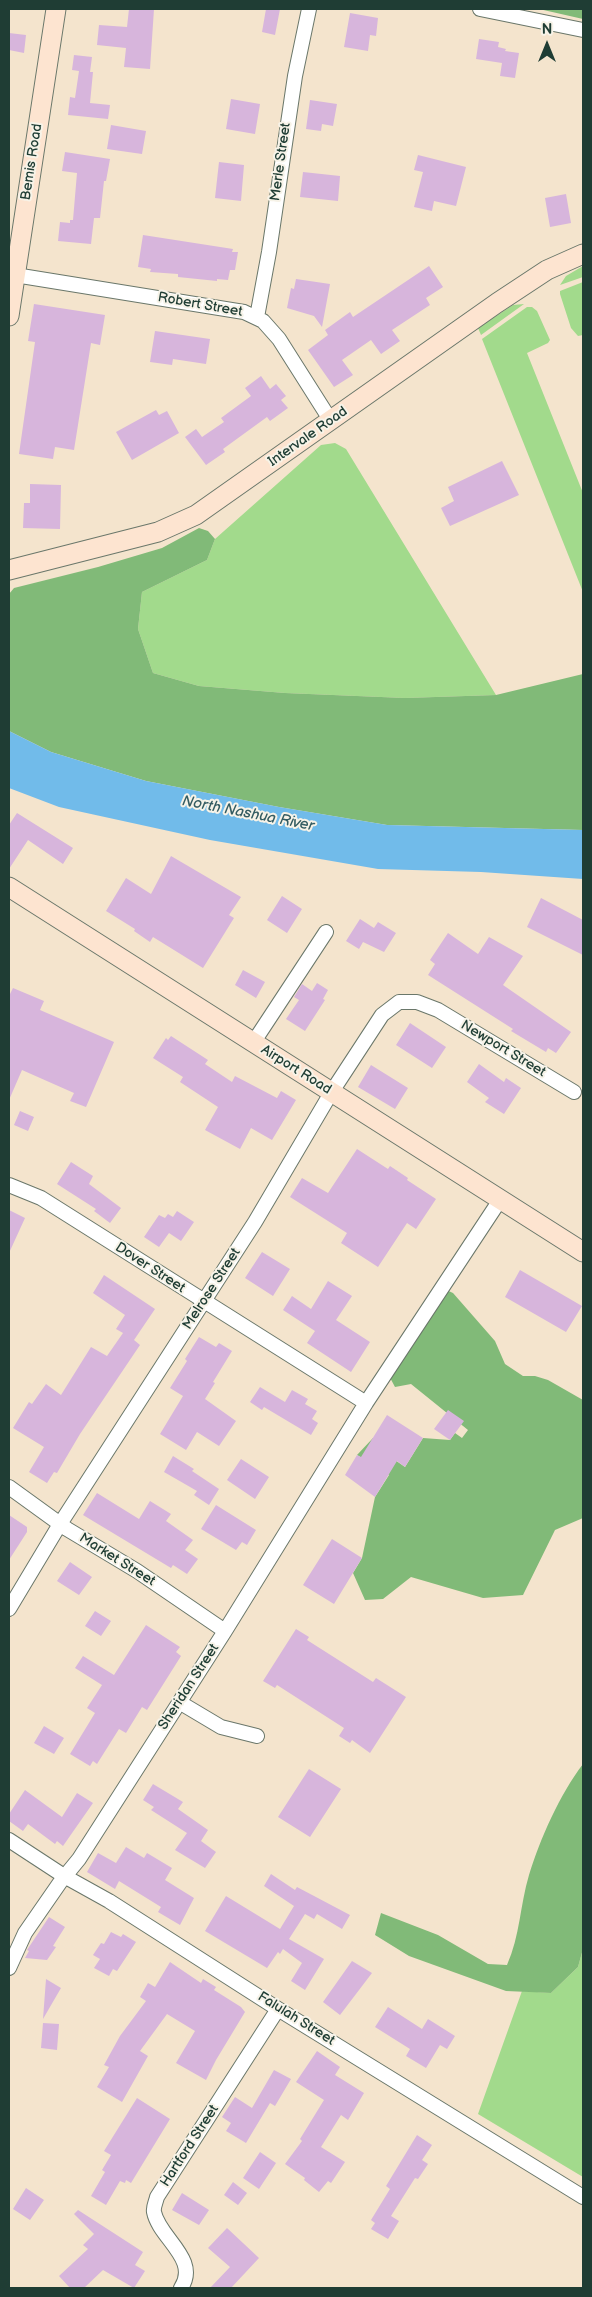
<!DOCTYPE html>
<style>
body{margin:0}
#map{position:relative;width:592px;height:2297px;overflow:hidden;background:#f4e4cd;font-family:"Balsamiq Sans",sans-serif}
canvas{display:block}
.frame{position:absolute;inset:0;border:10px solid #1f3d34;pointer-events:none}
.north{position:absolute;left:522px;top:20px;width:50px;height:50px;-webkit-text-stroke:4px #f7f3e8;paint-order:stroke;rotate:0deg;font-size:14px;font-weight:700;line-height:20px;text-align:center;color:#1f3d34}
.north::after{content:'';display:block;margin:auto;width:18px;height:22px;background:#1f3d34;clip-path:polygon(50% 0,100% 100%,50% 72%,0 100%)}
</style>
<div id="map">
<canvas width="592" height="2297"></canvas>
<div class="frame"></div>
<div class="north">N</div>
</div>
<script>
const ctx = document.querySelector('canvas').getContext('2d');
ctx.lineJoin = 'round';
function fillPath(path, color) { ctx.fillStyle = color; ctx.fill(path, 'evenodd'); }
function trace(path, color, width, dash) { ctx.strokeStyle = color; ctx.lineWidth = width; ctx.lineCap = dash ? 'butt' : 'round'; ctx.setLineDash(dash || []); ctx.stroke(path); }
function write(font, color, halo, rows, align = 'center') {
  ctx.font = font + ' "Balsamiq Sans",sans-serif'; ctx.lineWidth = 4; ctx.setLineDash([]); ctx.textBaseline = 'middle'; ctx.strokeStyle = halo; ctx.fillStyle = color; for (const [text, x, y, turn = 0] of rows) {
    ctx.save(); ctx.translate(x, y); ctx.rotate((+turn || 0) * Math.PI / 180); ctx.textAlign = isNaN(turn) ? turn : align; if (halo) ctx.strokeText(text, 0, 0); ctx.fillText(text, 0, 0); ctx.restore();
  }
}
fillPath(new Path2D(`
 M583,266V277L560,285L566,276Z
 M583,282V335L578,336L571,328L560,294V291Z
 M524,304L481,335L478,328L513,305Z
 M527,307H532L537,311L550,340L548,343L527,353L583,493V592L482,339Z
 M335,443L346,449L496,695L405,698L285,693L199,686L153,673L138,629L142,592L207,560L215,539L321,445Z
 M583,1949V2177L478,2114L522,1991L551,1993L578,1967Z`), '#a2da8c');
fillPath(new Path2D(`
 M539,9H583V19Z
 M199,528L208,531L215,539L207,560L142,592L138,629L153,673L199,686L285,693L405,698L496,695L583,674V830L387,825L279,807L146,781L51,752L9,731V594L14,588L98,567L162,548Z
 M442,1288L453,1293L495,1341L505,1364L523,1376H535L548,1380L583,1400V1518L555,1530L523,1595L483,1598L411,1577L383,1599L365,1600L353,1573L362,1558L375,1497L389,1475L357,1455L373,1438L392,1458L405,1467L423,1438L450,1440L455,1433L462,1438L468,1430L411,1384L395,1387L387,1372Z
 M583,1764V1949L578,1967L551,1993L506,1991L409,1956L375,1935L381,1913L438,1935L488,1964L507,1965C520,1936 520,1905 529,1875C540,1839 560,1794 583,1764Z`), '#81ba78');
fillPath(new Path2D(`
 M9,731L51,752L146,781L279,807L387,825L583,830V879L481,872L378,869L210,840L59,807L9,788Z`), '#71bbea');
fillPath(new Path2D(`
 M129,9H154L150,69L124,67L126,48L97,45L99,25L127,27Z
 M266,9H280L275,35L262,32Z
 M350,13L378,18L376,36L370,35L368,51L344,47Z
 M9,33L26,35L24,53L9,50Z
 M479,39L499,42L498,47L506,49L505,51L519,53L515,78L500,76L502,63L476,59Z
 M74,55L92,57L90,72H93L90,103L110,105L108,119L68,115L70,97L75,98L79,71L72,70Z
 M231,99L260,104L255,134L226,129Z
 M310,100L337,104L333,126L322,124L321,131L306,129Z
 M111,125L146,131L142,154L107,149Z
 M65,152L110,159L106,181H104L100,218H94L91,244L58,241L60,222L70,223V220H73L77,173L62,171Z
 M418,155L466,167L456,206L434,201L432,211L414,207L423,172L414,170Z
 M219,162L244,165L241,201L215,198Z
 M303,172L340,176L338,201L300,197Z
 M566,194L571,223L550,227L545,198Z
 M143,235L233,249L232,252H238L235,270H230L228,280L217,279V281L178,277V274L150,272L151,269L138,267Z
 M429,266L443,287L426,298L430,305L392,330L400,341L381,354L371,340L342,360L353,375L334,387L308,350L328,335L325,330L350,312L353,317Z
 M296,279L330,284L322,327L314,316L287,308L291,288L294,289Z
 M34,304L105,315L100,345L91,343L74,450L55,447L53,459L19,454L35,342L28,341Z
 M155,331L210,339L206,364L173,359L172,365L150,362Z
 M261,376L270,389L276,384L286,396L281,400L288,408L270,421L267,417L223,449L225,452L206,465L185,437L196,429L202,437L224,422L221,418L251,396L245,388Z
 M156,410L159,415L167,411L179,433L132,460L116,432Z
 M502,461L519,495L450,526L441,508L454,501L448,487Z
 M30,484L61,485L60,529L23,528L24,503H30Z
 M17,813L73,848L63,864L28,840L9,869V825Z
 M171,856L241,897L229,915L234,918L203,968L153,937L150,942L134,931L135,929L106,911L126,878L151,894Z
 M282,896L302,909L287,933L267,920Z
 M541,898L583,920V955L527,927Z
 M360,919L374,928L378,922L396,933L384,952L363,942L359,949L346,941Z
 M448,933L478,954L489,937L523,956L503,985L571,1032L556,1053L548,1048L546,1052L511,1031L513,1029L428,975L435,964L430,960Z
 M243,970L265,982L256,998L235,985Z
 M317,983L328,990L323,999L325,1000L305,1031L286,1019L299,1000L294,997L302,984L312,991Z
 M13,988L44,1001L40,1010L114,1042L86,1107L70,1101L74,1093L22,1070L9,1100V996Z
 M410,1023L446,1047L432,1068L396,1045Z
 M171,1036L208,1060L205,1064L232,1082L235,1076L277,1098L281,1091L296,1100L272,1140L251,1128L240,1149L205,1130L218,1107L180,1082L183,1077L153,1058L166,1038L168,1040Z
 M479,1064L504,1082L506,1078L521,1088L504,1114L485,1102L489,1098L467,1082Z
 M371,1065L408,1088L395,1109L358,1087Z
 M20,1111L34,1117L28,1131L14,1125Z
 M357,1149L388,1169L390,1166L408,1178L407,1180L436,1199L416,1229L407,1223L378,1267L341,1243L347,1233L290,1197L302,1178L328,1193Z
 M71,1162L93,1176L89,1184L121,1208L110,1223L94,1211L96,1209L57,1184Z
 M9,1210L25,1218L9,1253Z
 M177,1211L194,1222L181,1241L169,1233L159,1247L144,1237L159,1215L165,1218L168,1214L173,1217Z
 M262,1252L290,1269L273,1296L245,1278Z
 M520,1270L582,1306L566,1332L505,1297Z
 M104,1275L155,1309L134,1340L140,1345L80,1434L57,1473L54,1472L47,1483L29,1472L44,1447L13,1428L29,1402L32,1404L46,1384L61,1395L91,1347L107,1356L123,1333L116,1329L125,1315L93,1293Z
 M328,1281L352,1296L336,1320L370,1342L351,1372L307,1343L315,1331L283,1310L292,1296L311,1309Z
 M199,1337L216,1347L219,1343L232,1351L213,1382L215,1383L205,1399L236,1421L219,1446L197,1432L186,1450L160,1434L183,1396L170,1388L187,1361L185,1359Z
 M260,1387L285,1402L292,1390L308,1399L305,1404L317,1411L312,1419L318,1423L311,1435L264,1407L262,1410L250,1402Z
 M448,1410L464,1421L450,1440L434,1429Z
 M387,1415L423,1438L405,1467L397,1461L375,1497L345,1475L357,1455L361,1457Z
 M173,1456L194,1469L192,1471L219,1489L209,1505L194,1495L197,1491L164,1472Z
 M241,1459L269,1477L255,1499L227,1480Z
 M97,1493L139,1519L150,1501L171,1514L166,1521L193,1540L185,1550L198,1559L187,1574L173,1565L171,1568L83,1515Z
 M216,1505L256,1530L247,1545L242,1542L236,1550L201,1529Z
 M9,1515L27,1527V1532L9,1560Z
 M332,1539L362,1558L334,1604L303,1585Z
 M70,1562L92,1577L79,1595L57,1581Z
 M95,1611L111,1621L101,1636L85,1626Z
 M146,1625L180,1647L176,1652L181,1656L147,1710L142,1707L126,1733L119,1729L97,1764L93,1761L90,1766L70,1754L95,1713L87,1708L102,1685L75,1668L83,1656L114,1675Z
 M296,1629L309,1637L307,1640L373,1682L376,1678L406,1697L370,1753L352,1740L350,1743L339,1736L344,1728L277,1685L275,1688L263,1681Z
 M44,1726L64,1738L54,1754L34,1743Z
 M309,1769L341,1789L310,1837L278,1817Z
 M153,1784L183,1802L178,1809L208,1830L201,1841L216,1852L205,1868L175,1850L187,1833L151,1810L154,1807L143,1800Z
 M25,1790L62,1817L77,1793L93,1803L63,1846L57,1841L55,1844L28,1824L23,1831L9,1821V1814Z
 M126,1847L144,1858L147,1853L172,1868L165,1880L194,1898L180,1925L158,1912L161,1907L119,1881L115,1889L87,1872L98,1853L116,1863Z
 M271,1874L295,1890L297,1887L350,1915L342,1929L317,1914L314,1919L305,1914L289,1939L324,1959L305,1990L291,1981L302,1963L283,1949L280,1954L278,1952L267,1968L205,1931L226,1896L280,1929L294,1906L264,1886Z
 M49,1917L65,1927L53,1946L56,1947L47,1960L25,1958L29,1951L27,1950Z
 M111,1932L121,1937L123,1934L136,1942L117,1971L113,1969L109,1976L94,1968L100,1959L93,1955L101,1943L104,1944Z
 M352,1961L372,1973L340,2015L323,2002Z
 M170,1962L201,1983L203,1979L216,1987L214,1990L241,2007L245,2012L216,2060L206,2080L176,2063L195,2031L167,2014L140,2051L148,2056L122,2102L97,2087L109,2067L104,2065L120,2036L146,2001L140,1997L148,1983L155,1987Z
 M46,1979L61,1988L43,2019Z
 M388,2007L422,2029L428,2019L455,2036L447,2049L440,2045L426,2068L406,2056L410,2049L375,2027Z
 M43,2023L59,2024L57,2050L41,2048Z
 M317,2051L340,2067L335,2075L364,2093L348,2120L341,2115L321,2147L345,2162L331,2183L328,2181L319,2192L304,2180L305,2178L285,2164L302,2141L300,2139L324,2100L296,2082Z
 M274,2070L291,2079L275,2106L270,2103L246,2143L226,2131L231,2123L222,2117L235,2097L252,2108Z
 M137,2098L170,2119L131,2183L126,2180L125,2183L120,2181L106,2205L91,2196L105,2172L102,2170L111,2155L104,2151Z
 M417,2135L432,2145L422,2160L428,2164L418,2179L415,2178L391,2216L399,2221L388,2239L371,2229L375,2223L371,2220L390,2189L386,2186Z
 M260,2152L276,2163L259,2189L243,2178Z
 M233,2182L247,2193L238,2205L224,2195Z
 M26,2188L44,2200L30,2220L13,2209Z
 M182,2193L209,2210L199,2225L172,2210Z
 M78,2210L143,2252L135,2265L145,2271L134,2288L103,2270L84,2288H70L59,2276L88,2249L83,2245L94,2234L74,2214Z
 M227,2228L259,2258L231,2288H210L230,2267L208,2248Z`), '#d7b5dc');
const street = new Path2D(`
 M480,9L583,30
 M15,275L244,312L263,321L279,339L331,421
 M257,317L269,252L295,76L309,9
 M253,1043L326,932
 M9,1185L41,1198L366,1403
 M9,1487L67,1529L137,1571L225,1631
 M9,1609L60,1524L255,1222L331,1093L382,1015L399,1002H417L438,1010L574,1092
 M179,1702L221,1727L257,1736
 M9,1840L64,1876L109,1901L278,2009L583,2197
 M9,1968L25,1933L61,1881L79,1859L225,1631L366,1403L500,1200
 M181,2288C200,2259 159,2238 154,2212C153,2207 156,2202 157,2197L278,2009`);
const secondary = new Path2D(`
 M9,316L56,9
 M9,570L158,532L196,515L497,303L547,270L583,254
 M9,887L583,1252`);
trace(street, '#6a776a', 16);
trace(secondary, '#6a776a', 21);
trace(street, '#fff', 14);
trace(secondary, '#fde4d0', 19);
write('14px', '#1f3d34', '#f7f3e8', [
 ["Bemis Road",32,162,-81],
 ["Merle Street",281,162,-82],
 ["Robert Street",200,305,10],
 ["Intervale Road",308,437,-35],
 ["Newport Street",503,1049,31],
 ["Airport Road",296,1070,32],
 ["Dover Street",150,1268,33],
 ["Melrose Street",212,1289,-57],
 ["Market Street",117,1560,32],
 ["Sheridan Street",189,1687,-57],
 ["Falulah Street",296,2019,32],
 ["Hartford Street",190,2146,-57]
]);
write('italic 15px', '#345c62', '#f7f3e8', [
 ["North Nashua River",248,814,11]
]);
</script>
